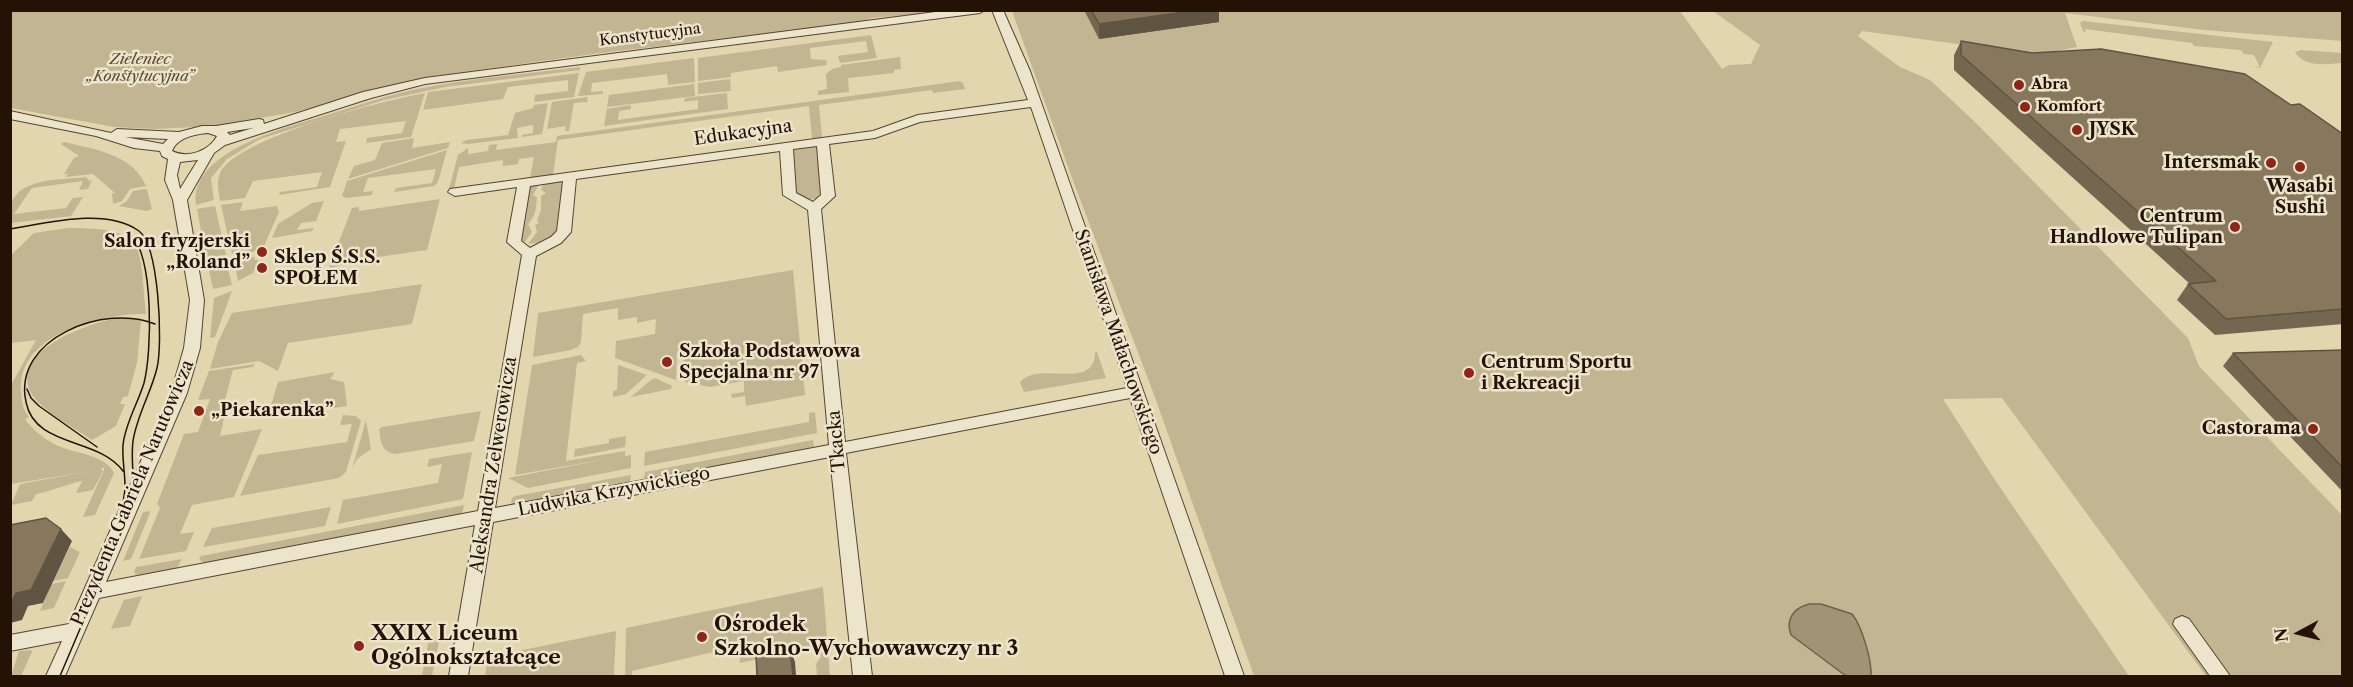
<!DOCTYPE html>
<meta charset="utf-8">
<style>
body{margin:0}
#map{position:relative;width:2353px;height:687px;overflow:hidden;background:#e2d6af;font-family:"Libre Caslon Text",serif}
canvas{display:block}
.frame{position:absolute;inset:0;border:12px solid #241305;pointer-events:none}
.north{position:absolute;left:2269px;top:603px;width:60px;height:60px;-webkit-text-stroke:4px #ece4cb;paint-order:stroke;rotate:263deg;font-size:16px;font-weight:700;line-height:24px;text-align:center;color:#241305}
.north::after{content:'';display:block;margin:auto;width:21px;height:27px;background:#241305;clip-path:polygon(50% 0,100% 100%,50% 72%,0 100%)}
</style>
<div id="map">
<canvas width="2353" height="687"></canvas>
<div class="frame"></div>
<div class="north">N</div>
</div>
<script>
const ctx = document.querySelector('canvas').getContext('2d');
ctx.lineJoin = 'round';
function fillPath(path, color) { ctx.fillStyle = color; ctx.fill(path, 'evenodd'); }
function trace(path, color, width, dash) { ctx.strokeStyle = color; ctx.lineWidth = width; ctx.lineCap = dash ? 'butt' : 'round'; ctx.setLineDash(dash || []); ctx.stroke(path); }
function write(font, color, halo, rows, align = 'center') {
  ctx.font = font + ' "Libre Caslon Text",serif'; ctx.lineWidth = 5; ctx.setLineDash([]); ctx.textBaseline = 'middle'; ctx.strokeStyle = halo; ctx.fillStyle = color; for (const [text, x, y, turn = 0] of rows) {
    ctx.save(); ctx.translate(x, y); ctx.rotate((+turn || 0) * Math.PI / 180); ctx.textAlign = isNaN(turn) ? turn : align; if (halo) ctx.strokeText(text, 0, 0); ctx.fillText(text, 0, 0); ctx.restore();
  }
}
fillPath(new Path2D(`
 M11,11H955L871,18L863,22L593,54L429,77L295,112L214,126L155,129L114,127L11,108Z
 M1012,11H1680L1722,69L1729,65L1751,64L1760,45L1713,11H2342V41L2204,30L2065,13L2077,47L2020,58L1987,48L1862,31L1858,36L1900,67L1930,80L1974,121L2188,338L2199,366L2342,515V676H2206L2002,398L1943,399L1995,480L2129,676H1254L1153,392L1072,178Z
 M2083,21L2273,42L2260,68L2251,66L2260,67L2254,55L2244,54L2241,50L2194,46L2192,43L2085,29L2086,33L2083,31L2080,23Z
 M871,35L877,58L840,63L838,56L868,52L866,41L810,48L811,59L826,60L827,65L778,72L777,66L731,73V77L698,81V58Z
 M2301,50L2342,53V63C2327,64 2304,68 2295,52Z
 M900,57L901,69L894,70V73L848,78L849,92L818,95V91L827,89L826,74L832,69L841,67V65Z
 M694,58L695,82L668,85L667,74L592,83L591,92L603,91V94L578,96L586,72Z
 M580,67V70L445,87L384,100L260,139L227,159L211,178L214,200L196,205C188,150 292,126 330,114C359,105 388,95 417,89C471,78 526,74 580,67Z
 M579,73L574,97L534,102L535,95L568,91V80L508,87L503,99L423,110L428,92Z
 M730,79L731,91L698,94V83Z
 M960,81L963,83L965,89L933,93L932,90L819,105L822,137L812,139L809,106L558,140L553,175L530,178L534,157L519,159L518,164L503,166V160L459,167L454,189H449L458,155L468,148V154L488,151L489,145L497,144L496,150L556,142L557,136Z
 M694,84L695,96L607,107L609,95Z
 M425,93L411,137L366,143L367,138L402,133L406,121L340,129L336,142L346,141L330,187L279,195L280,192L317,187L322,172L253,181L245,198L220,201C219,193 216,181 220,173C236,138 385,100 425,93Z
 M727,93L728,109L604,126L607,109L631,105V109L619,111L618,120L698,109V100L684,102L685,98Z
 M588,97L587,102L574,103L569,131H565L566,126L547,129L552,102Z
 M548,103L542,134L522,137V135L533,133V125L517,128L518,138L468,144L461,143L466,140L508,135L515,113L533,108L534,105Z
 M414,138L412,148L450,142L448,148L348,179L354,166L375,160L382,143Z
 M64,142C93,149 133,154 146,186L130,189L122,201L113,204L112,193L116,194L93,174L65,177L68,174H64L74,158L79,156L61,144Z
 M817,146L823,194C813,203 806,199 795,194L792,152L796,147Z
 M447,150L438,182L434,186L394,192L396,188L432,183L436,169L368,178L363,192L373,191L372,195L346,198L342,196L347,181Z
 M86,177L89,181L92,180L88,189L79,190L83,181L32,188L14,214L66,208L73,198L83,197L71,216L11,223C10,218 9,210 11,204C20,177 63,180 86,177Z
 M545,180L563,181L564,183L559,231L547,241L528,244L537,232L535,225L539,223L537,220L541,210V196L546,193L541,190Z
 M541,181L533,195L537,197C536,209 536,216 528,224L532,232L524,243L520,237L528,188Z
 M145,189L147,190L152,209L147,211L119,206L127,201L133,191Z
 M440,199L427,250L350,261L328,270L352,208L359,207V211Z
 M324,201L316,221L301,223L297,230L314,228L312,231L272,238L278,224L312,203Z
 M243,202L240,211L277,206L279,212L264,246L259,247L257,251L232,254L221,205Z
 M215,206L226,255L206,258L197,209Z
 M68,228C148,228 139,243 146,314C102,313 17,334 21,391C22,401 22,409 29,417L25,419C32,429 43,438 54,444C73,454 104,453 114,473L95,515L83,517L104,470V468H101L103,471L93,490L76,493L82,481C66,484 53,491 36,494L32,501L11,505L20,484L91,471L11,484V385L36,340L11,343V255L34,233Z
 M255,257L254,260H258L253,273L238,281L234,260Z
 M226,261L232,285L213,289L208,264Z
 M793,270L805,395L746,406L745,396L732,398L731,394L744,392V381L710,387L685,382L683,353L677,352L676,380L615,358L616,341L655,334L656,319L637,323V317L618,320V308L583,314L581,342L578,347L571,350L533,357L538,313Z
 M422,284L412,324L288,343L278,371L259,361L210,369L218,342L232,313Z
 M232,291L215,337L210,338L214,298Z
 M118,318L141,320L137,363L128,396L123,397L120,404H125L116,426L92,440C76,429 44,412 33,396C5,352 88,323 118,318Z
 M1095,352H1097L1106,378L1024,392L1020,382C1040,360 1095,392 1095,352Z
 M581,355L586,361L577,363L566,461L625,451V456L631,455V468L528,488L508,478L612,458L515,475L532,365Z
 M255,364L253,367L233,370L225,400H228L220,436L262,429L234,497L192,505L180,534L194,532L186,551L139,559L160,508L157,504L184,434L198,432L210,399L198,400L209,371Z
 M618,365L647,375L626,394L613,397V391L617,390Z
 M335,372L330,379L344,382L347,406L267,418L278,382Z
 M655,378L672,386L671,389L631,397L652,379Z
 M481,411L474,441L396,454C381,452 381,442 379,429L382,427Z
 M815,412L817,433L644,466L645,452L809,422V413Z
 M343,415L356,416L361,421L346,472L339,478L240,496L258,455L347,442L352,424L340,425Z
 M366,420L371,449L357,459L352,469Z
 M626,436L625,447L574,457L575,449L609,443V439Z
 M813,440L814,447L644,479L645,472Z
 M472,452L463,499L337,524L343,500L438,483L442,464L427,467L429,459Z
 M631,475L630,482L511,505L512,498L515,496Z
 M464,505L462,514L204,563L199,559L201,556Z
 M331,507L325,526L203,547L212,528Z
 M149,511L150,513L131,559L123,561L143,512Z
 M70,547L80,552L68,578L53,581Z
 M182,559L177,568L138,575L134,573L136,567Z
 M66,581L54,608L40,611L52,584Z
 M823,587L830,676H817L816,664L821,657L820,652L807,649L740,663L739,646L632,671V676H625L626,628Z
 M142,596L130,626L111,629L124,600Z
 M616,631L614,676H485L488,657Z
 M440,637L432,676H422L429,639Z
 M31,650L32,652L21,676H11L19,651Z`), '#c2b592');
const water = new Path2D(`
 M1809,604H1821L1852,614C1862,626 1872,661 1871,676H1846L1791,635C1785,619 1794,608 1809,604Z`);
fillPath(water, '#a19475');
trace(water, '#6f6048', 1.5);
const minor = new Path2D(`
 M951,10H985L980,13L425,84L371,98L225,145L214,153L187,200L204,300L200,348L187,393L106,582L478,511L522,255L507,242L517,187L455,196L448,192L450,189L873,131L918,115L1028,100L992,10H1003L1030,71L1244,676H1225L1130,398L846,453L872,676H853L830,457L493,522L468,676H449L475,525L99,598L65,676H46L62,641L10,651V635L69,624L171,393L184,348L190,300L173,200L165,180L168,159L162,156L160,151L134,148L96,136L10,119V111L111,133L117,129L179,132L202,126H216L259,119L263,120L264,124L363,92L425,78ZM1031,107L1127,388L845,442L821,209L835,196L829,144L875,138L920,122ZM253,128L230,135L227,132ZM208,133L217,136C209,151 188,159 172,151C177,138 195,134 208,133ZM125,137L168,139L163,144ZM817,146L821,195L813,202L796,193L793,149ZM780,151L783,195L808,210L829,445L495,508L536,256L561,243L571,232L576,179ZM198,160L180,189L177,175L180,162ZM563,181L557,231L551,237L530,248L521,241L530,186Z
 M2182,616L2189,619L2230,676H2210L2173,624L2175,619Z`);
trace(minor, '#544430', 2);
fillPath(minor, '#ece4cb');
trace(new Path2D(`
 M10,229C47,223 106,207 139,231C159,246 163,343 157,368C151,393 137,415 133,441C130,464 137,484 130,509C125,527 115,545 108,563C92,601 76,638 60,676
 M27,389L31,398L39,406L97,447
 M123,471C98,437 35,448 26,402C12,338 106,303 155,324
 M121,514C122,505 125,496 125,486C125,473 122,458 123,445C125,424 138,403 144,383C152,352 154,258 131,235`), '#241305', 1.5);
fillPath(new Path2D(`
 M1084,10H1219V22L1099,39Z
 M1961,41L2291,105L2343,134V324L2215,335L2177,300L2188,284H2190L1954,70V55Z
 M2343,350V492L2223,366L2233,353Z`), '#746750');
fillPath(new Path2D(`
 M1199,10H1219V22L1099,39V24Z
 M61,529L72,541L43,603L28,606L22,620L10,623V605L16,593Z
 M790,649L795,662L796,676H793Z`), '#5e5441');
const building = new Path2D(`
 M1091,10H1199L1099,24Z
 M1961,41L2032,53L2101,49L2245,74L2291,105L2300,104L2343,134V309L2226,319L2188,284L2216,281L1961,55Z
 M2343,350V468L2233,353Z
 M46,518L61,529L31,590L16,593L10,605V525Z
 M790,649L793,676H757L756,656Z`);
fillPath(building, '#87785d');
trace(building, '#5e5441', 1.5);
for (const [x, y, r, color] of [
 [2019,85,6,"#8f2418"],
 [2025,107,6,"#8f2418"],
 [2077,130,6,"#8f2418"],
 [2271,163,6,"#8f2418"],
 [2300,167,6,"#8f2418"],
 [2235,227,6,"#8f2418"],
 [262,252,6,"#8f2418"],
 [262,268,6,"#8f2418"],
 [667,362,6,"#8f2418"],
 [1469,373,6,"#8f2418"],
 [199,411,6,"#8f2418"],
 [2313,429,6,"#8f2418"],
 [702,637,6,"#8f2418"],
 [359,646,6,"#8f2418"]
]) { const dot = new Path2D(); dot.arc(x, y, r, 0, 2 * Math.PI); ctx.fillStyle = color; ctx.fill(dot); trace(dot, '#ece4cb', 2); }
write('15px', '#241305', '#ece4cb', [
 ["Konstytucyjna",650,35,-7]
]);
write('italic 15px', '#5b4c36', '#ece4cb', [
 ["Zieleniec",140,60],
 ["„Konstytucyjna”",140,77]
]);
write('bold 15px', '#241305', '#ece4cb', [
 ["Abra",2031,85],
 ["Komfort",2037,107]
], 'left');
write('bold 18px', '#241305', '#ece4cb', [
 ["JYSK",2089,130],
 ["Intersmak",2259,163,"right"],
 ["Wasabi",2300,187,"center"],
 ["Sushi",2300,208,"center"],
 ["Centrum",2223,217,"right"],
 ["Handlowe Tulipan",2223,238,"right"],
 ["Salon fryzjerski",250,242,"right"],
 ["„Roland”",250,263,"right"],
 ["Sklep Ś.S.S.",274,258],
 ["SPOŁEM",274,279],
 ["Szkoła Podstawowa",679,352],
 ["Specjalna nr 97",679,373],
 ["Centrum Sportu",1481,363],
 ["i Rekreacji",1481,384],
 ["„Piekarenka”",211,411],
 ["Castorama",2301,429,"right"]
], 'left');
write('18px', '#241305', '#ece4cb', [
 ["Edukacyjna",743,133,-8],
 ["Stanisława Małachowskiego",1118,342,71],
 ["Tkacka",837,441,-95],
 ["Aleksandra Zelwerowicza",494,465,-81],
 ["Ludwika Krzywickiego",614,492,-11],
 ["Prezydenta Gabriela Narutowicza",133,493,-67]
]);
write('bold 21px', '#241305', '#ece4cb', [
 ["Ośrodek",714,625],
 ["Szkolno-Wychowawczy nr 3",714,649],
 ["XXIX Liceum",371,634],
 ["Ogólnokształcące",371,658]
], 'left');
</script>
